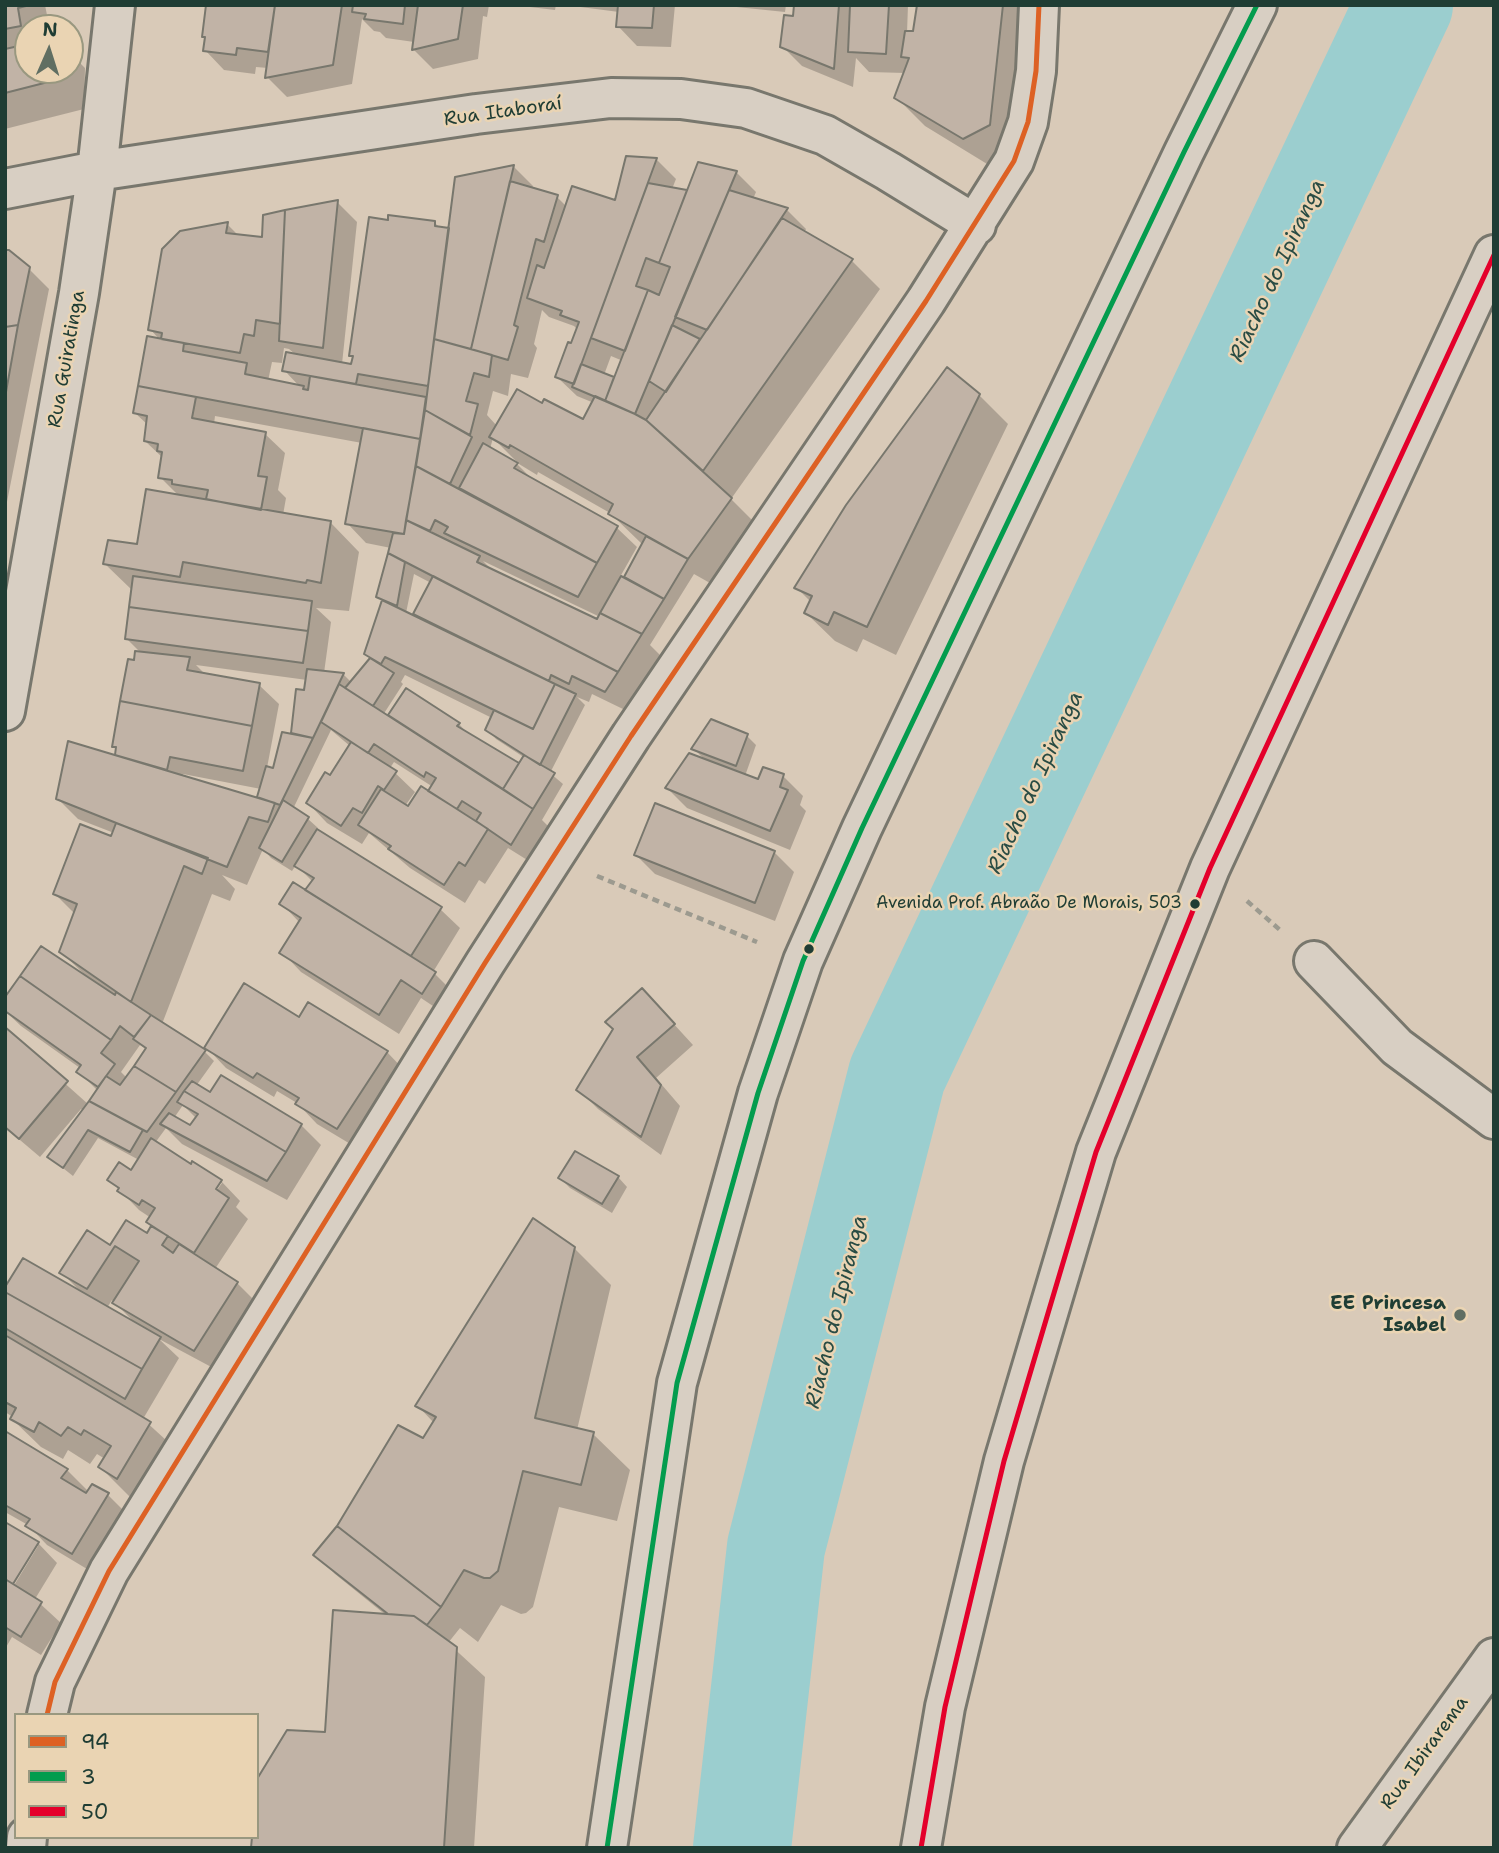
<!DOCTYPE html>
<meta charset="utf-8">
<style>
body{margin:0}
#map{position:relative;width:1499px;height:1853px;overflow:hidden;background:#d9cab8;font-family:"Shantell Sans",sans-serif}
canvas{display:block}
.frame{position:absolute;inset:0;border:7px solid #1f3d34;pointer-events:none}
.legend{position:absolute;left:14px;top:1713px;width:245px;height:126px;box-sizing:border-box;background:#ead4b3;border:2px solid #999880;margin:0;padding:9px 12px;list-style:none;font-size:21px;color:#1f3d34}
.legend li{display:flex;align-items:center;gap:14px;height:35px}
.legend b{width:35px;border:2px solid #999880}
.north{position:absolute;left:14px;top:14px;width:70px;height:70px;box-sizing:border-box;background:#ead4b3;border:2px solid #999880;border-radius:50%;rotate:3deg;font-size:19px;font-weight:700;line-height:28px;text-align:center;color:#1f3d34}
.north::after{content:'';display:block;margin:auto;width:24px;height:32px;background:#606e62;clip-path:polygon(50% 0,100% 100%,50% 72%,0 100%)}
</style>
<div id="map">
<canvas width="1499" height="1853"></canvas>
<div class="frame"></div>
<ul class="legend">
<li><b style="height:9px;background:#dd6124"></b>94</li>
<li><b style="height:9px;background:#039c4e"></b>3</li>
<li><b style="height:9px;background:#e4002b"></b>50</li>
</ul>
<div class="north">N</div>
</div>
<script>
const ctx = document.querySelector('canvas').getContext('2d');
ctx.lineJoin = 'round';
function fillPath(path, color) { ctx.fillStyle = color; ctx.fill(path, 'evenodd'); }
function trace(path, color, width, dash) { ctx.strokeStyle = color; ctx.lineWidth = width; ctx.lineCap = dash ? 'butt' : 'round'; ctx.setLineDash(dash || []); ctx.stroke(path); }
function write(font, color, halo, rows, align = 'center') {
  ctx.font = font + ' "Shantell Sans",sans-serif'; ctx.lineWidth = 5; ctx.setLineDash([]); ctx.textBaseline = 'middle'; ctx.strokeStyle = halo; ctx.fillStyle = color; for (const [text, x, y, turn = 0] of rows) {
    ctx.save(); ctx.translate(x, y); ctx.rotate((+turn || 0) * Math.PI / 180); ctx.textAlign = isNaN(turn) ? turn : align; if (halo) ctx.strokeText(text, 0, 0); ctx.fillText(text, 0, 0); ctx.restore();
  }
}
fillPath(new Path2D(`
 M5,5H45L49,25L28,28V70H70V53L85,68L84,109L5,129Z
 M208,5H489L487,17L483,16L478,59L433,69L413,49L414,42L386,38L380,32L374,31L362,19L352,84L287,97L267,77L268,68L256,67L255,74L224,70L205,50L207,39L204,36Z
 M513,5H556L555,10Z
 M565,5H675L671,47L637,46L618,26L619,12Z
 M717,5H786L785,12Z
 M796,5H908L907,33H915L918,5H1031L1018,153L992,167L925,126L896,97L905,73L869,72L856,58L853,87L802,66L782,46L795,18Z
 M656,159L676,179L672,189L688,192L736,172L756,192L753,199L787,210L806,229L804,233L852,261L880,289L731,499L760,528L717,587L694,574L650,645L660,655L625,710L592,694L589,702L577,697L585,705L550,773L563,784L542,820L552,830L532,863L508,848L485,884L479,880L465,903L410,868L369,833L362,844L327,823L308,803L330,778L350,746L331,730L293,809L308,819L318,828L316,831L440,909L460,928L433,972L454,993L442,1012L421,998L399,1034L301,972L282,952L300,923L282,904L306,892L313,882L296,865L292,871L271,858L263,849L247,885L222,875L235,889L230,901L212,894L162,1024L205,1052L214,1061L196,1086L210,1095L301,1125L321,1145L287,1200L182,1144L166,1128L155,1143L192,1166L221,1181L240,1201L236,1207L248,1219L215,1269L237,1283L257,1303L215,1369L159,1339L179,1358L143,1419L179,1452L146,1506L129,1496L100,1467L105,1459L97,1454L90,1464L68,1450L63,1459L41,1447L12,1419L13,1417L5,1412V1336L10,1338L5,1333V1291L81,1292L61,1272L110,1248L127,1222L147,1236L153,1227L148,1222L151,1218L139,1210L110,1180L131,1172L139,1160L98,1138L73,1176L49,1157L83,1110L81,1109L40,1157L7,1129L5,1131V1030L88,1104L98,1091L78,1071L80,1068L21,1026L5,1011L83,973L61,952L75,914L55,894L112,838L114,833L78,819L58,799L116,757L117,750L114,746L135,662L141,653L127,639L133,591L105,564L138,546L179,496L160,477L163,458L145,441L148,425L135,413L148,338L161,341L150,329L227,224L239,236L264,239L337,202L357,222L342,364L353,366L354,358L351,355L435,223L441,229L450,230L514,167L533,186L532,189L557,197L567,207L616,202ZM542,310L549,317L574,326L578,330L557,377L577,396L594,403L584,421L543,405L497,426L487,415L493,391L508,396L511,374L528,378L537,348L534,344ZM284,348L289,349L296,355L284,370L300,387L268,381L272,362L282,363ZM611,356L623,361L615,381L604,375ZM215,416L362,443L347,523L366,543L391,548L378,596L383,601L366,653L372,659L352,683L344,675L324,673L331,622L316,608L349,611L359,552L331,523L283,515L286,498L278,490L285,453L265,434L214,424ZM493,438L519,464L537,475L538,472L610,513L643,545L625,579L620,577L637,547L617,528L534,481L518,465L490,449ZM483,561L600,617L598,622L494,572ZM414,574L431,583L414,617L406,613ZM196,665L307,680L305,692L297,691L292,735L274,770L267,768L279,704L259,685L206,675ZM405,675L492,718L487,729L496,739L525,758L519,766L471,737L459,724L406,690L388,718L383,715L403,684L401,682ZM394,762L433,787L429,794L409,808L405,806L415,792L390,768ZM183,774L261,789L259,797L264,801L182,777ZM140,1045L147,1050L127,1078L121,1072ZM183,1105L197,1119L191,1128L174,1118ZM217,1183H222L212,1197ZM112,1300L135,1323L107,1308Z
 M5,252L29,269L49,289L5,512Z
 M979,395L1008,424L896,655L863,639L857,652L835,641L806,613L811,602L796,587Z
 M747,736L756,745L745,776L759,782L764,769L783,776L803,796L800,805L806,811L790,850L687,808L667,788L706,761L694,749Z
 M774,852L794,872L775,921L655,874L636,855Z
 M661,1010L693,1045L656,1078L680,1106L661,1155L598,1109L578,1089L615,1029Z
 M299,1019L387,1052L406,1072L357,1148L317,1124L297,1103L277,1091L274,1097L226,1068L207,1048Z
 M618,1177L627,1187L612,1213L570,1188L560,1178Z
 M574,1248L611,1285L577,1430L593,1434L630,1470L617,1521L559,1507L533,1607L526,1613L521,1614L501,1605L478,1642L460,1628L448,1643L485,1677L474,1848H253L257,1837L327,1734L387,1616L335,1574L316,1554L424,1440L434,1423L418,1406Z
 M5,1433L67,1470L89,1492L107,1494L127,1514L92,1572L47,1545L28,1525L5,1512Z
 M5,1524L38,1543L57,1563L35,1599L61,1623L41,1655L12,1637L5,1649ZM34,1546H38L10,1592L7,1590Z`), '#0003');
trace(new Path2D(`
 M742,1848L776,1547L897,1075L1404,5`), '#9bcecf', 98);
const building = new Path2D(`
 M5,5H30L18,8L21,26L5,29Z
 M206,5H275L268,52L237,48L236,55L203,51L205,37H202Z
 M275,5H342L333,65L265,78Z
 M353,5H405L403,24L364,19L366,14L352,12Z
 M418,5H463L458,39L412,50Z
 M618,5H654L652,28L616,27Z
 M794,5H839L834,69L780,47L784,15L793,16Z
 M850,5H889L886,54L848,52Z
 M917,5H1003L990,125L963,139L894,98L909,58L901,57L905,31H913Z
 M28,44V70H57L56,80L5,93V49Z
 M626,156L657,158L574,384L555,377L568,342L571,343L579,322L560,315L562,311L527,298L537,265L544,268L572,186L615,200Z
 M698,162L737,171L635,414L605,401L648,290L659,295L670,267L659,263Z
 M514,165L471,349L434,339L455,177Z
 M510,181L558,195L544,242L536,239L514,325L518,327L508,360L471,349Z
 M648,183L687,190L659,263L646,258L636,286L648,290L625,351L591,338Z
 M729,190L788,208L707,330L675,317Z
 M338,200L323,348L279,341L285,210Z
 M285,210L280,324L256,320L254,336L244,334L240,353L161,339L162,333L148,330L162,249L180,231L228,222L226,233L262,237L263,215Z
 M388,215L435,221V226L449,228L428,386L358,374L356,384L282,371L286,352L351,364L353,356H349L369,217L388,220Z
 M782,218L853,259L703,471L646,420Z
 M5,250H9L30,267L18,325L5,327Z
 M18,325L6,392H5V327Z
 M672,325L700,339L666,392L649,381Z
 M147,336L184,343L183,351L247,363L245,374L304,386L303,389L308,390L310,376L426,397L420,439L138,386Z
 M434,339L492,355L489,377L474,373L466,401L478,404L470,435L425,410Z
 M581,364L614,377L605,401L572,387Z
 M947,367L980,394L867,627L834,612L828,625L804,613L812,596L794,588L846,505Z
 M138,386L196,397L192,418L266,432L258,476L267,477L261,510L206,499L208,490L172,484V480L158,478L162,452L157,451L158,444L144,441L147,416L133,413Z
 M517,389L542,403L544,399L583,419L595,396L635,414L646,420L732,498L688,559L608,514L613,504L510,445L509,448L489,437Z
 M425,410L472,437L450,484L416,466Z
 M363,428L420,439L404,534L345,524Z
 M483,443L518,463L514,468L618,526L597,563L459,488Z
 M416,466L597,563L578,597L444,533L448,527L435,520L430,531L406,520Z
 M146,489L331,521L321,583L307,580L306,583L183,562L180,577L103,564L108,540L137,544Z
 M406,520L480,556L477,562L597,619L600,613L642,634L618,672L388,553L393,533L404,534Z
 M646,536L688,559L664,599L624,577Z
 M388,553L405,562L397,606L376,597Z
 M133,576L312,601L308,631L129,607Z
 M433,576L618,672L605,692L572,676L569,684L551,675L549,681L413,614Z
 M621,576L664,599L642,634L600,613Z
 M382,600L555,684L533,729L385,657L381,664L364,654Z
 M129,607L308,631L303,663L125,639Z
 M135,651L190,657L187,670L260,683L252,726L120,701L128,659L134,660Z
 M370,658L394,673L373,706L345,688Z
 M307,669L344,673L313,738L291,733L296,689L304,690Z
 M339,684L533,809L511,845L476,821L481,813L462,801L457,809L428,791L436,778L426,772L424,777L374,744L368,753L321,722Z
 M555,684L576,694L540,765L485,730L494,710L533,729Z
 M406,688L460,723L457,726L519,763L503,789L388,715Z
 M120,701L252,726L243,771L170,757L167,770L115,755L116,747H112Z
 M711,719L748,734L736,766L691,749Z
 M282,732L313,738L280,805L257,797L266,766L273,768Z
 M68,741L275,803L268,822L249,817L227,867L56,799Z
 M351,742L397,771L384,790L378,786L362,813L353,808L341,826L306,803L325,772L330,775Z
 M689,753L758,779L763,767L784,774L780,787L788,790L770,831L665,788Z
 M524,755L555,773L533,809L503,789Z
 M421,786L488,829L465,866L459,862L444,885L388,849L391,846L358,825L381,789L408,806Z
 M283,800L309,817L282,862L259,848Z
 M655,803L775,851L755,903L634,855Z
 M116,823L208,858L202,874L184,866L131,1002L59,952L77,904L53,894L80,824L111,836Z
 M317,829L442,907L411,956L305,890L314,878L294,866Z
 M293,882L436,972L422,994L401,980L379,1015L279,953L301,918L279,904Z
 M41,946L115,995L116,992L151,1015L134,1037L120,1026L111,1040L20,976Z
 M20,976L111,1040L101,1053L115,1064L98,1087L76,1072L81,1065L5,1011V997Z
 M244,983L299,1017L308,1002L388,1051L337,1129L295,1104L299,1098L257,1073L253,1078L204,1048Z
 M642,988L675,1024L637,1057L661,1085L641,1137L576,1090L613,1029L605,1022Z
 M151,1015L206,1050L176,1092L134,1066L146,1048L133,1039Z
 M5,1027L68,1081L19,1139L5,1127Z
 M134,1066L176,1092L147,1132L89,1101L106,1076L120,1085Z
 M221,1075L302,1124L286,1152L184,1091L192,1081L210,1092Z
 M184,1091L286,1152L267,1181L160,1124L169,1113L190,1125L198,1114L177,1102Z
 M89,1101L143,1130L130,1152L88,1130L63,1168L47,1157Z
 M151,1138L191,1164L192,1161L222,1180L216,1189L229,1198L194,1253L146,1222L155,1208L142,1200L139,1205L117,1191L119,1188L107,1180L119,1162L131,1170Z
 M575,1151L619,1176L602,1204L558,1178Z
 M533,1218L575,1247L535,1418L594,1432L581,1485L523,1471L498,1571L490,1578H484L464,1570L441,1607L337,1526L398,1425L423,1438L436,1417L415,1406Z
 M126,1220L147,1233L151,1226L168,1236L162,1245L173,1253L179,1244L238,1282L194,1351L112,1303L139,1261L115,1246L87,1289L59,1273L87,1230L110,1245Z
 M23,1258L161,1337L142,1369L5,1292V1287Z
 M5,1292L142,1369L125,1399L5,1328Z
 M5,1335L151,1422L117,1479L98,1467L111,1446L84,1430L81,1435L68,1427L61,1436L39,1422L34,1432L10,1419L16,1408L5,1402Z
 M5,1431L68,1469L61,1478L86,1493L92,1484L109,1493L72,1554L25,1526L30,1519L5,1505Z
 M5,1522L39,1542L13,1584L5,1579Z
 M337,1526L441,1607L427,1625L414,1616L388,1614L313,1555Z
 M5,1579L42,1602L21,1637L5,1627Z
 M333,1610L414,1616L457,1647L444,1848H251L252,1837H257V1779L287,1730L325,1732Z`);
fillPath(building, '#c1b3a6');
trace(building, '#78776d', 2);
const street = new Path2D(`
 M5,189L97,171L476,114L611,98L681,99L746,108L825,135L888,171L976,225
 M5,711L79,293L97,171L115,5
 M1314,961L1397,1047L1494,1119
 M47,1715L55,1682L109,1571L485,963L631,736L926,301L1014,161L1028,122L1036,71L1039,5
 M26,1848L27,1837
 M1357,1848L1494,1658`);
const primary = new Path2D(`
 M607,1848L677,1383L758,1093L803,961L862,828L1184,152L1257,5
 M921,1848L945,1707L1004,1461L1096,1152L1210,868L1494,255`);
trace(street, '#78776d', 44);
trace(primary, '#78776d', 44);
trace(new Path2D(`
 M597,876L757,942
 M1247,901L1280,930`), '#9c9a8f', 4.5, [7, 5]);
trace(street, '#d8cfc3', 38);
trace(primary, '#d8cfc3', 38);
trace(new Path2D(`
 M47,1715L55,1682L109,1571L485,963L631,736L926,301L1014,161L1028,122L1036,71L1039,5`), '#dd6124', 5);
trace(new Path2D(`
 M607,1848L677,1383L758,1093L803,961L862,828L1184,152L1257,5`), '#039c4e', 5);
trace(new Path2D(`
 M921,1848L945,1707L1004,1461L1096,1152L1210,868L1494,255`), '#e4002b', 5);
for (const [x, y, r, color] of [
 [1195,904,6,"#1f3d34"],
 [809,949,6,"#1f3d34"],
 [1460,1315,7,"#606e62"]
]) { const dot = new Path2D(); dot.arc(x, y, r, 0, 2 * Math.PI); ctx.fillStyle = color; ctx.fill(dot); trace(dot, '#ead4b3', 2.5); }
write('17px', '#1f3d34', '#ead4b3', [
 ["Avenida Prof. Abraão De Morais, 503",1182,904]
], 'right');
write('19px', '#1f3d34', '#ead4b3', [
 ["Rua Itaboraí",503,112,-8],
 ["Rua Guiratinga",67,359,-80],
 ["Rua Ibirarema",1425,1753,-54]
]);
write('bold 19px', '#1f3d34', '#ead4b3', [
 ["EE Princesa",1446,1304],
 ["Isabel",1446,1326]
], 'right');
write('italic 21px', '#294c44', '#ead4b3', [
 ["Riacho do Ipiranga",1278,271,-65],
 ["Riacho do Ipiranga",1036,783,-65],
 ["Riacho do Ipiranga",837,1312,-76]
]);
</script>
